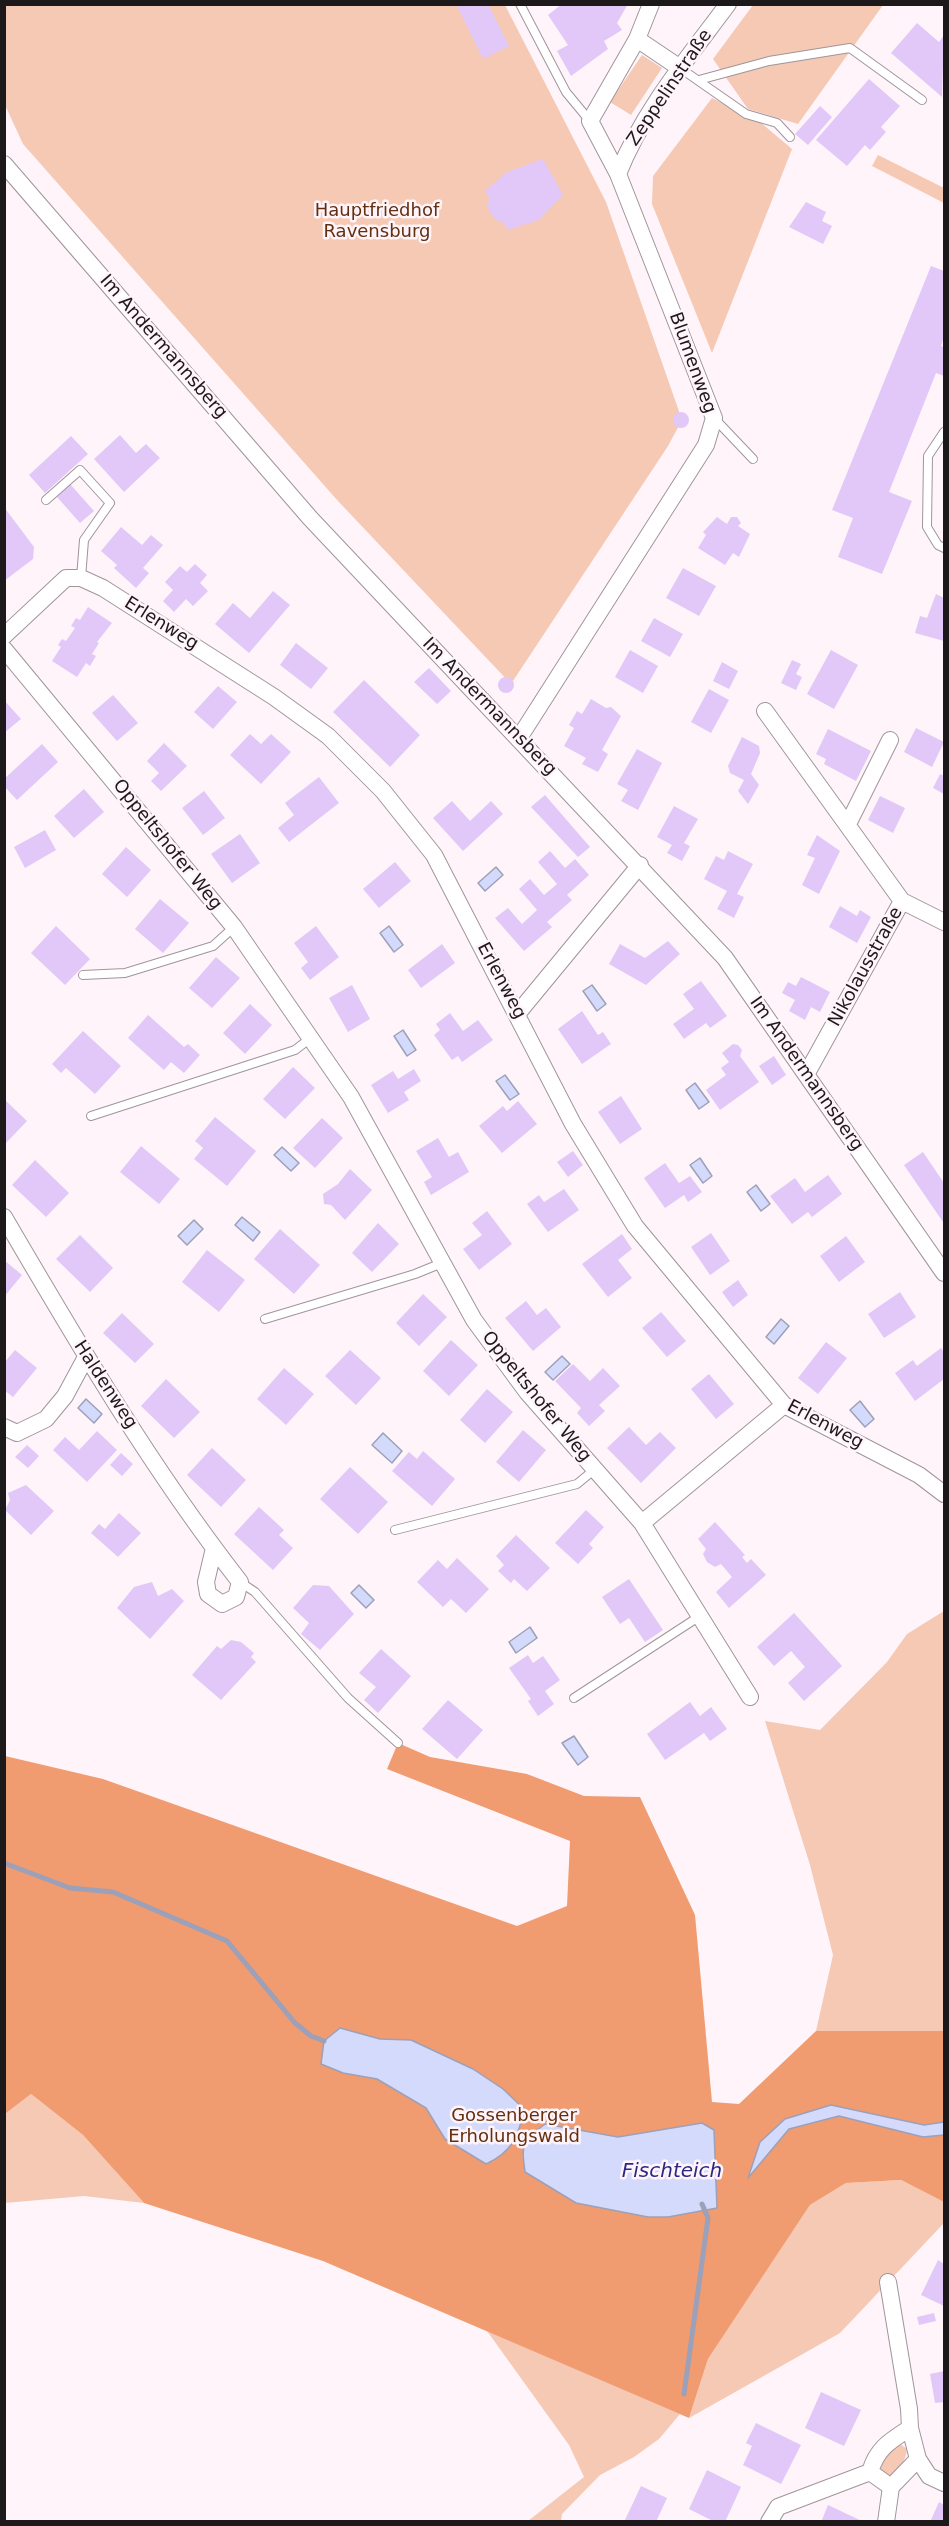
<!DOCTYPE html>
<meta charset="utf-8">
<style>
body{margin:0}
#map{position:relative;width:949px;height:2526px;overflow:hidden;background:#fff4fa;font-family:"DejaVu Sans",sans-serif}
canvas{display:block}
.frame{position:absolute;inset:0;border:6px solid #1d191b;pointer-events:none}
</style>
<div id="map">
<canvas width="949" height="2526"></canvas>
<div class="frame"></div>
</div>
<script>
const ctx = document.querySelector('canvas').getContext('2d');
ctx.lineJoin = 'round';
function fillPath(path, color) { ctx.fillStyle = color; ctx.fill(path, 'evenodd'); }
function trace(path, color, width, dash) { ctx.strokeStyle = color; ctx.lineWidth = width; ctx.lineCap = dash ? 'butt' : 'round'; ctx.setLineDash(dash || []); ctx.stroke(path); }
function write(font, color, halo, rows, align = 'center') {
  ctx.font = font + ' "DejaVu Sans",sans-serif'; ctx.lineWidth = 5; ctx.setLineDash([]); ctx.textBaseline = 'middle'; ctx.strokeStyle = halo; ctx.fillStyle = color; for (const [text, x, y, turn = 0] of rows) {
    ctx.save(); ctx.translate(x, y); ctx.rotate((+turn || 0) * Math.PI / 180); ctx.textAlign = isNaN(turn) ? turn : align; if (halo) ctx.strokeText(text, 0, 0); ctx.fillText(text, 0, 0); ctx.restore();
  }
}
fillPath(new Path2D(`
 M5,5H505L606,202L682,420L668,446L511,684L338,501L23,144L5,105Z
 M753,5H883L798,124L748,109L713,59Z
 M642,55L662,68L631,115L610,102Z
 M712,98L760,122L792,149L712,353L652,204L653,176Z
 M878,155L944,188V203L872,166Z
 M944,1611V2031H816L833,1955L810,1865L765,1721L820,1730L887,1662L907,1634Z
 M31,2094L83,2135L144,2203L84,2196L5,2203V2114Z
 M901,2180L944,2202V2223L840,2333L689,2418L708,2359L810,2205L846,2183Z
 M487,2331L680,2414L659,2439L634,2457L600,2475L562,2514L561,2521H528L584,2477L569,2445Z
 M900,2444L907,2449C906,2461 899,2471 888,2477L881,2473C880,2460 888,2449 900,2444Z`), '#f5c9b3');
fillPath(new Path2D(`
 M398,1743L430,1757L527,1774L584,1796L640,1797L695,1915L712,2102L739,2104L816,2031H944V2202L901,2180L846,2183L810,2205L708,2359L689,2418L323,2261L144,2203L83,2135L31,2094L5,2114V1756L103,1779L517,1926L567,1906L570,1841L387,1769Z`), '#f09c70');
const water = new Path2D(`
 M496,867L503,875L485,891L478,883Z
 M389,926L403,945L394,952L380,933Z
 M592,985L606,1004L597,1011L583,991Z
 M403,1030L416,1050L407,1056L394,1036Z
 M505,1075L519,1094L510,1100L496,1081Z
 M695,1083L709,1102L699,1109L686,1090Z
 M282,1147L299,1163L291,1171L274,1155Z
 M700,1158L712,1176L703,1183L690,1165Z
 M756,1185L770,1204L761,1211L747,1192Z
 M242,1217L260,1232L253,1241L235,1225Z
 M194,1220L203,1229L187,1245L178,1236Z
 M781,1319L789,1326L774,1344L766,1337Z
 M562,1356L570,1364L553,1380L545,1372Z
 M86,1399L102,1414L94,1423L78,1408Z
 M860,1401L874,1419L865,1427L850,1410Z
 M383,1433L402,1451L392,1463L372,1445Z
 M359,1585L374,1600L366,1608L351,1593Z
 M530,1627L537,1638L516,1653L509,1642Z
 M574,1736L588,1757L578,1765L562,1743Z
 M340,2028L380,2039L411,2040L473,2069L503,2089L524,2109C519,2136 512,2152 486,2164L445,2139L426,2108L377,2079L343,2073L321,2064L324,2041Z
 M831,2105L924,2125L944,2122V2135L923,2137L839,2116L789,2129L748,2178L760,2142L785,2119Z
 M702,2123L714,2130L717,2208L668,2217H648L576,2203L525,2172C521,2143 522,2142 545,2124L618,2137Z`);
fillPath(water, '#d3dafc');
trace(water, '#9ca0b8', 1.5);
trace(new Path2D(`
 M4,1863L70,1888L113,1892L227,1941L295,2023L311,2036L324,2041
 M684,2394L708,2218L702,2204`), '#9ca0b8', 5);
fillPath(new Path2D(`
 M456,4H488L509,46L483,59Z
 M562,4H628L617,23L622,30L604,41L608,49L571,76L557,51L568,45L548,15Z
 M917,23L939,42L944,35L942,97L891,53Z
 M869,79L900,106L881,127L886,132L870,150L865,145L847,166L816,140Z
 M820,106L832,117L808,145L795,134Z
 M543,159L563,195L539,220L508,230L502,221L498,222L490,213L487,204L490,199L485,191L507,172Z
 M806,202L826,212L822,221L832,226L823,244L789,227Z
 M931,266L944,271V337L941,346L944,347V376L936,373L889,492L912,501L882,574L838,557L853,518L832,510Z
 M673 420a8 8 0 1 1 16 0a8 8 0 1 1-16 0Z
 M120,435L136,453L146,444L160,458L124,492L94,459Z
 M71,436L88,454L45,493L29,475Z
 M70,484L94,511L80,523L57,497Z
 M4,507L34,547L33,559L4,581Z
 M717,517L727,524L731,517H737L741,523L738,526L750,534L739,557L733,553L725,565L698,548L706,535L703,532Z
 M121,527L142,545L151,535L163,545L143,568L149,573L136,588L114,568L117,565L101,551Z
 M195,564L207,575L200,583L208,591L193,606L186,599L174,612L163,601L173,590L165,582L180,566L187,572Z
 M683,568L716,586L699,616L666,598Z
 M273,591L290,605L249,653L215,624L233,603L250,618Z
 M936,594L944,598V641L915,633L920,616L927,618Z
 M88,607L112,623L97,642L99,643L92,654L96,656L90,666L86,663L77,677L52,661L61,647L58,645L62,639L66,641L75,628L71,626L76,618L80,620Z
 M654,618L683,634L670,657L641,641Z
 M296,643L328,668L311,689L280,665Z
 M630,650L658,666L643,693L615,677Z
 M831,650L858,665L834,709L807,694Z
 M792,660L801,664L796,674L802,677L796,690L781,683Z
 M722,662L738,671L729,689L713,681Z
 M429,668L451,691L437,704L414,682Z
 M498 685a8 8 0 1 1 16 0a8 8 0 1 1-16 0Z
 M364,680L420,735L390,767L333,712Z
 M218,686L237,702L213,729L194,712Z
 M709,689L729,700L711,733L691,722Z
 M113,695L138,723L117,741L92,713Z
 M591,699L606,708L611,707L621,716L602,750L608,754L598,772L582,764L586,758L564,746L574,728L569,725L577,711L582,714Z
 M4,700L21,719L4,733Z
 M916,728L944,742L932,767L904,752Z
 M828,729L871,751L856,781L824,764L826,759L816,754Z
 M250,734L261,744L271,734L291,752L261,784L230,755Z
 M742,737L759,746L760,753L751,774L759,785L748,804L738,791L744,780L730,773L728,766Z
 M164,743L187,766L161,791L151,781L159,773L147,761Z
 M42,744L58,762L17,800L4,786V779Z
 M637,749L662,763L638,810L621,801L628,790L617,784Z
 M940,774L944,776V794L933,788Z
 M319,777L339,803L289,842L278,828L294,815L285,803Z
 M84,789L104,812L74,838L54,816Z
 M204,791L225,818L203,835L182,808Z
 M545,795L590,847L578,857L531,807Z
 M880,796L905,808L893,833L868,820Z
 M452,801L470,821L491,801L503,814L463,851L433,818Z
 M674,806L698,819L684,843L690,846L682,861L667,853L672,845L657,837Z
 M45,830L56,850L25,868L14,847Z
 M240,834L260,863L232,883L211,854Z
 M817,835L840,851L819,894L802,885L815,858L807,855Z
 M126,847L151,870L127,897L102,874Z
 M550,851L565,868L575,859L589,875L567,895L572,900L547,922L552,927L524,951L495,918L508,908L522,924L537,910L519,889L530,879L544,895L557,884L538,862Z
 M728,851L753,864L737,894L744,897L734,918L717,909L727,891L704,879L716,856L724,860Z
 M395,862L411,881L379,908L363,889Z
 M160,899L189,923L163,953L135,929Z
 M840,906L857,916L860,910L871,917L857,943L829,927Z
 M56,926L90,959L65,985L31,953Z
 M316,926L339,957L310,980L301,968L308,962L294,943Z
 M668,941L680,954L646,985L609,964L620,944L645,958Z
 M442,944L455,963L421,988L408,970Z
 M216,957L240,978L212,1008L189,988Z
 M801,977L830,992L820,1012L811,1007L805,1020L789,1011L795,1000L782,993L788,982L796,986Z
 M701,981L727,1016L710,1028L706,1023L684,1039L673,1024L694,1009L683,994Z
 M352,985L370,1019L348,1032L329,998Z
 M250,1004L272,1025L245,1054L223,1033Z
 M582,1011L598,1035L603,1032L611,1044L582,1064L558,1029Z
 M450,1013L463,1031L478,1020L493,1040L462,1062L458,1056L452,1060L434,1035L440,1030L436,1024Z
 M148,1015L184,1047L188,1044L200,1055L184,1073L171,1062L164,1070L128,1038Z
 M83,1031L121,1066L95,1094L66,1068L61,1073L52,1064Z
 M733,1044L738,1045L742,1050L740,1056L759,1082L720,1110L706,1090L726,1075L721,1068L729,1062L722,1053Z
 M774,1056L786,1075L772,1085L759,1066Z
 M293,1067L315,1088L285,1119L263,1099Z
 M414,1069L421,1081L404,1092L409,1100L388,1113L371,1085L393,1071L398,1079Z
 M621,1096L642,1129L620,1144L598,1112Z
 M4,1099L27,1121L4,1145Z
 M518,1101L537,1124L502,1153L479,1126L503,1106L507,1111Z
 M215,1117L256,1151L227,1186L194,1159L203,1148L195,1141Z
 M322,1118L343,1138L315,1168L293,1148Z
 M438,1138L449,1157L458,1152L469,1172L431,1195L424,1182L432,1177L416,1151Z
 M141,1146L180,1179L159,1204L120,1172Z
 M573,1151L583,1165L568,1177L557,1162Z
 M923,1152L944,1183L943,1222L904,1165Z
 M35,1160L69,1193L46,1217L12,1185Z
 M665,1163L679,1183L690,1176L702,1192L688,1202L684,1195L665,1208L644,1178Z
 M350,1169L372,1190L345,1220L331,1205L324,1204L323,1194L338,1184Z
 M828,1175L842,1194L812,1217L808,1212L792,1224L770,1196L795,1178L805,1192Z
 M564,1189L579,1210L548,1232L527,1204L539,1195L544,1202Z
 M487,1211L512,1244L479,1270L463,1249L482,1235L472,1223Z
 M378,1223L399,1244L372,1272L352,1253Z
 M280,1229L320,1265L294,1294L254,1259Z
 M711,1233L730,1261L710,1275L691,1247Z
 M622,1234L632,1249L618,1260L632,1278L608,1297L582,1264Z
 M80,1235L113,1268L90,1292L56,1259Z
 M846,1236L865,1262L839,1282L820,1256Z
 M207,1250L245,1280L219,1312L182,1282Z
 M4,1260L22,1275L4,1297Z
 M738,1280L748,1295L733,1307L722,1292Z
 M900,1292L916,1317L884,1338L868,1314Z
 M423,1294L447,1317L419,1346L396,1323Z
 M526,1301L537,1315L546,1308L561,1327L533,1351L505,1318Z
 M661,1312L686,1341L667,1357L642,1328Z
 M122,1313L154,1344L135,1363L103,1333Z
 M451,1340L478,1365L449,1396L423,1371Z
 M826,1342L847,1358L818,1394L798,1378Z
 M941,1348L944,1352V1379L915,1401L895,1373L913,1360L917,1366Z
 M15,1350L37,1368L13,1397L4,1390V1363Z
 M350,1350L381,1378L356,1405L325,1376Z
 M573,1364L590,1381L603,1368L620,1386L599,1405L605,1411L589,1426L577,1413L581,1408L555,1381Z
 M284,1368L314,1394L286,1425L257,1399Z
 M709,1374L734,1404L716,1419L691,1389Z
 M166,1379L200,1412L174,1438L141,1406Z
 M487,1389L513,1412L485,1443L460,1420Z
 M629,1427L646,1445L660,1432L676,1448L641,1483L607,1448Z
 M523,1430L546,1450L519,1482L496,1462Z
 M97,1431L117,1450L87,1482L53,1450L65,1437L79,1450Z
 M27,1445L39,1456L28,1468L15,1457Z
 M212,1448L246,1480L221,1507L187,1475Z
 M423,1451L455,1479L432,1506L392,1471L409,1452L417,1459Z
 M121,1453L133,1464L122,1476L110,1465Z
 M350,1467L388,1502L358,1534L320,1499Z
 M26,1485L54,1511L31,1535L5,1510L10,1500L8,1493Z
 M259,1507L284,1530L279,1535L293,1548L273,1570L234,1534Z
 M586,1510L604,1527L589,1544L593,1548L578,1564L555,1543Z
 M119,1513L141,1533L118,1557L91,1533L99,1524L105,1529Z
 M715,1522L745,1555L742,1557L747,1563L751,1559L766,1575L729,1608L716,1592L732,1577L721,1564L715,1567L707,1562L703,1554L706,1549L698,1539Z
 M516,1535L550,1568L527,1591L514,1579L511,1583L498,1571L504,1565L496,1556Z
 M457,1558L489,1589L466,1613L451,1599L443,1607L417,1582L438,1560L447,1569Z
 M629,1579L663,1630L645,1642L629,1618L620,1624L602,1597Z
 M152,1582L158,1596L172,1589L184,1601L150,1639L117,1608L134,1587Z
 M313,1585L329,1586L354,1614L320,1650L301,1634L309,1623L293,1608Z
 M794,1613L842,1666L804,1701L788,1683L805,1667L791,1651L774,1666L757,1647Z
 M231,1640L241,1642L254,1653L251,1657L256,1662L221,1700L192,1675L217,1646L221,1649Z
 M381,1649L411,1676L378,1713L364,1700L376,1687L359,1673Z
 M528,1655L533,1663L543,1656L560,1680L545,1691L554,1704L538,1716L528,1701L531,1699L509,1668Z
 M448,1700L483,1730L457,1759L422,1729Z
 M690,1702L700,1716L711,1707L727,1729L710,1741L704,1733L665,1760L647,1734Z
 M938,2260L944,2264V2306L921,2295Z
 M934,2313L936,2321L919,2325L917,2317Z
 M944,2371V2402L935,2403L930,2374Z
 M821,2392L861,2410L844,2446L805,2428Z
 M756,2423L801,2445L781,2484L743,2465L752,2446L746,2443Z
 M707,2470L741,2487L725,2522H715L689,2509Z
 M641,2486L667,2498L656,2522H624Z
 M939,2502L944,2505V2522H930Z
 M828,2505L864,2522H821Z`), '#e1c8f8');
const service = new Path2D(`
 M520,4L566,92L590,121
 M680,68L746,114L777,123L790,137
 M699,80L769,61L850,48L922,100
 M714,418L753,459
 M944,432L928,456L927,527L938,545L944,548
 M46,500L80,470L110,503L84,540L81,578
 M83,975L125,973L213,946L234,927
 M91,1116L295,1050L312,1037
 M265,1319L415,1274L442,1263
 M395,1530L577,1484L595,1469
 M240,1582L255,1592L348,1698L398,1743
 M574,1698L700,1616`);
const minor = new Path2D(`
 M637,39L680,68
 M4,164L310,518L725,958L944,1273
 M618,174C643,111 688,58 728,4
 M4,636L66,578H81L103,588L274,697L328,736L383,791L434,855L573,1124L635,1226L784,1405L919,1475L944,1494
 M4,649L234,927L351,1097L474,1320L527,1392L642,1523L784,1405
 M765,711L902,901L944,922
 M519,738L706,445L714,418L618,174L590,121L637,39L651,4
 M848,824L890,740
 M518,1013L640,865
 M807,1073L902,901
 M4,1217C77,1342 151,1468 240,1582L236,1597L222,1604L208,1594L206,1582L214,1548
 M4,1427L17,1433L46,1419L65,1396L86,1357
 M642,1523L750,1697
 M918,2459L929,2476L944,2483
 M891,2487L870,2472C877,2448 890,2441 910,2428
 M769,2522L778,2507L870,2472
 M886,2522L891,2487L918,2459L910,2428L909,2409L888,2282`);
trace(service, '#9f959b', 10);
trace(minor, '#9f959b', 18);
trace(service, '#fff', 8);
trace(minor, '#fff', 16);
write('18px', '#1d191b', '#fff4fa', [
 ["Zeppelinstraße",670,88,-56],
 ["Im Andermannsberg",163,347,49],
 ["Blumenweg",692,363,70],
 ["Erlenweg",161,624,32],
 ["Im Andermannsberg",489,707,46],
 ["Oppeltshofer Weg",167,845,51],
 ["Nikolausstraße",866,967,-61],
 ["Erlenweg",501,981,62],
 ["Im Andermannsberg",806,1074,55],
 ["Haldenweg",105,1385,57],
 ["Oppeltshofer Weg",536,1397,51],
 ["Erlenweg",825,1425,28]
]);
write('18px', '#642f0f', '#fff4fa', [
 ["Hauptfriedhof",377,211],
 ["Ravensburg",377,232],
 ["Gossenberger",514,2116],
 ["Erholungswald",514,2137]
]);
write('italic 20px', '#292883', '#fff4fa', [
 ["Fischteich",672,2172]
]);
</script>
